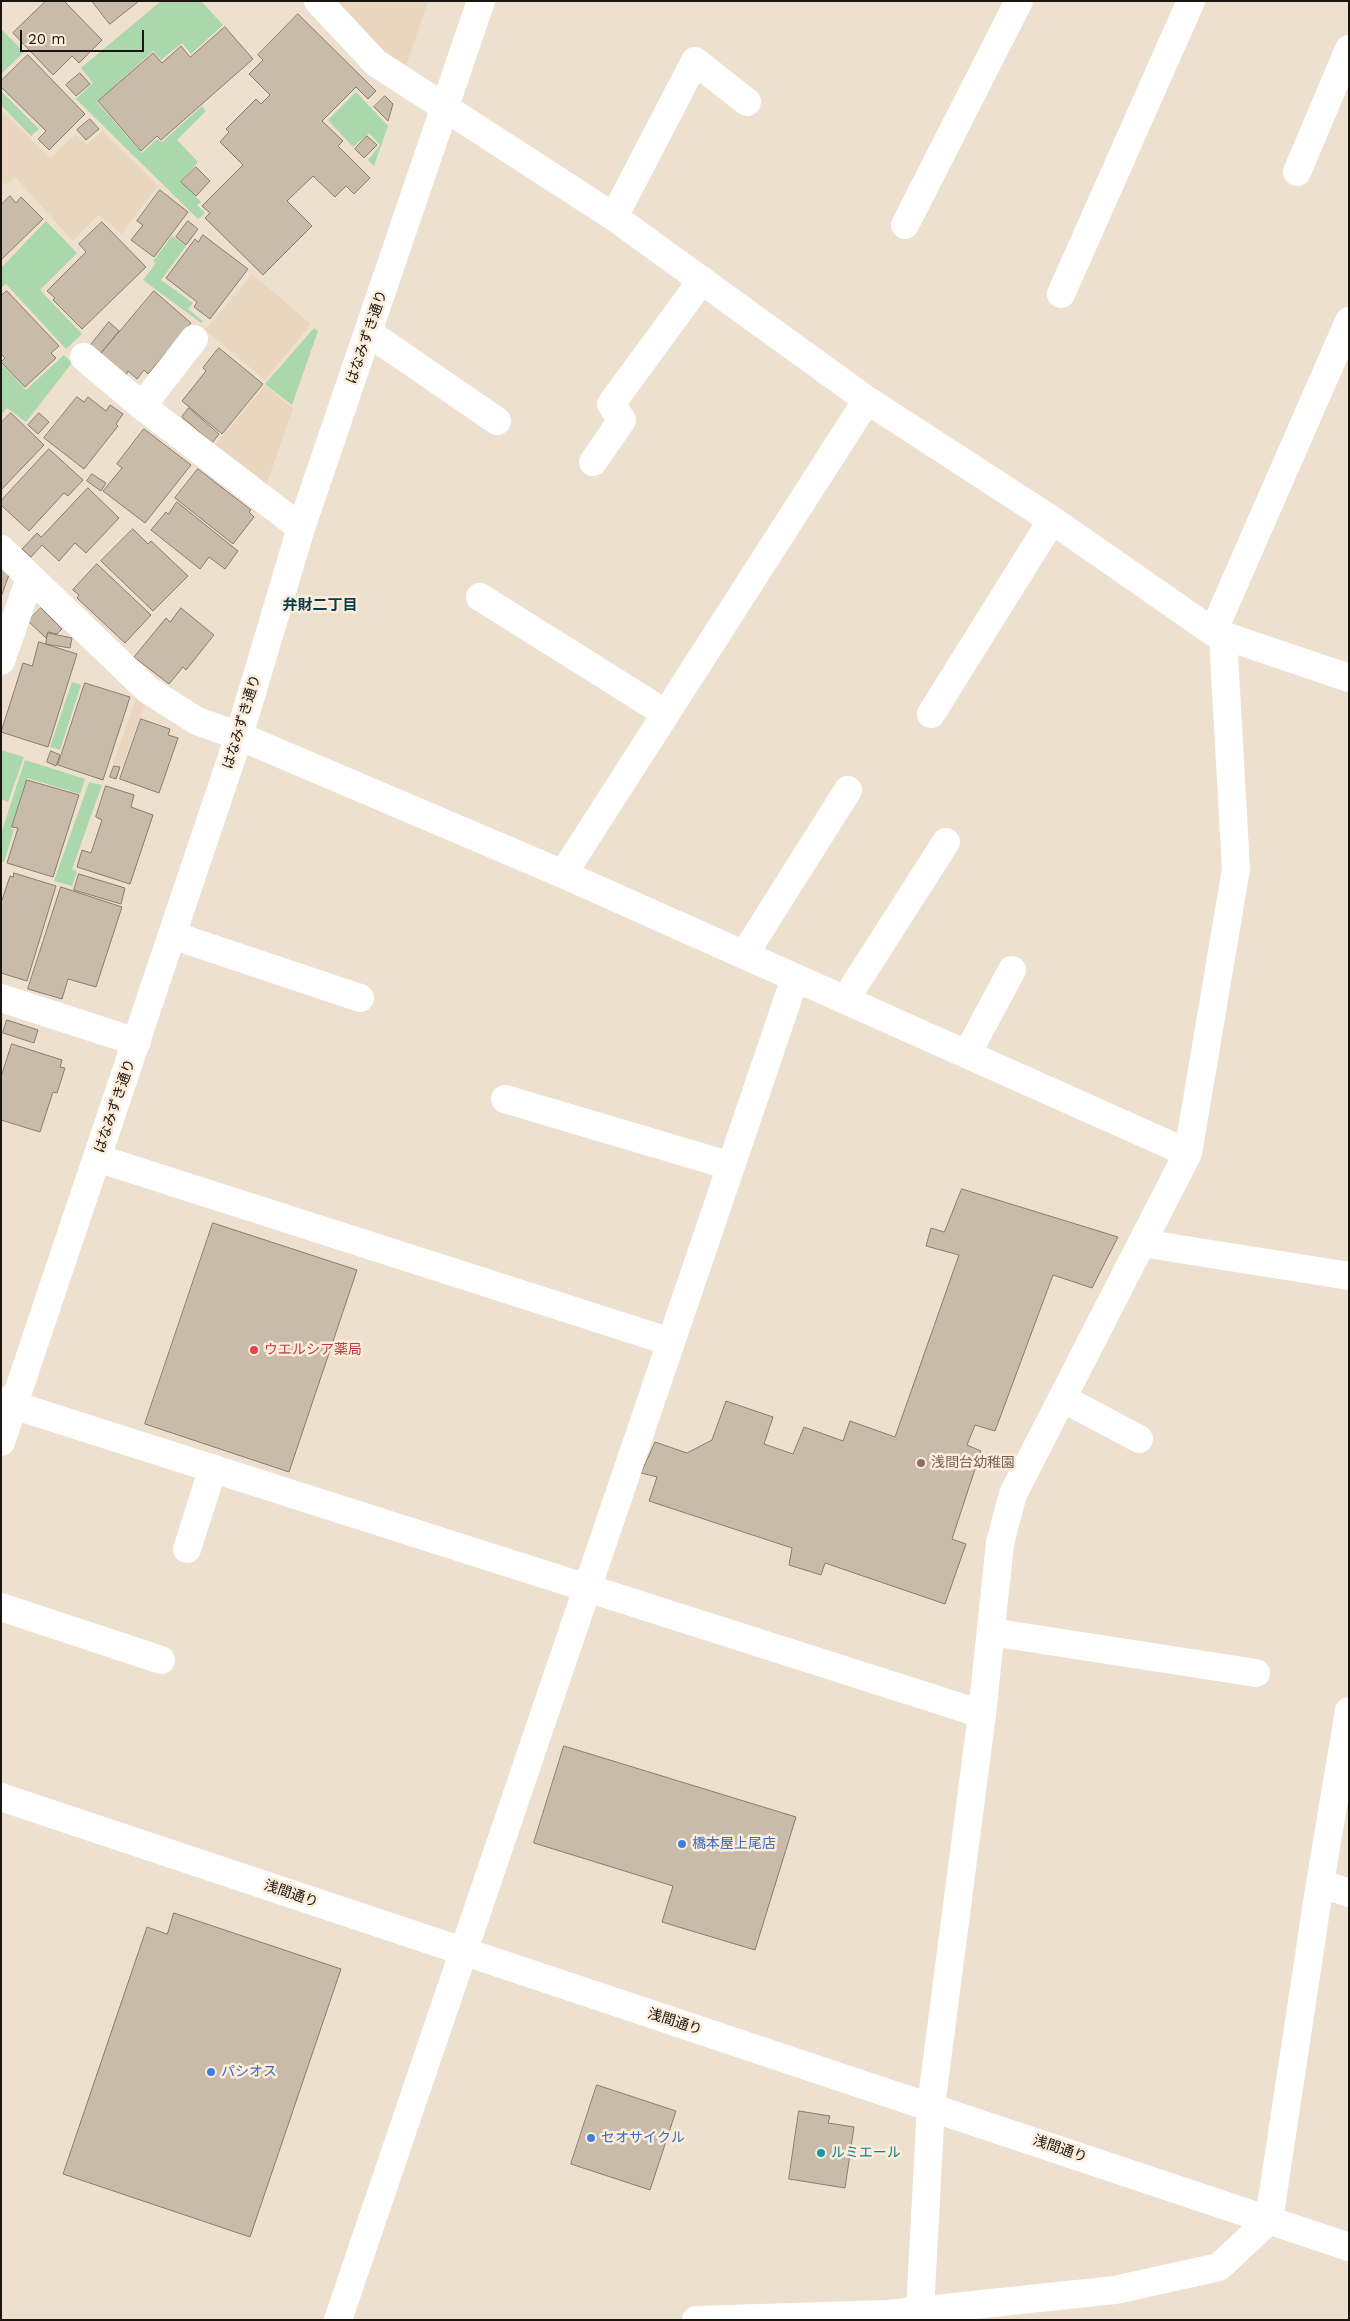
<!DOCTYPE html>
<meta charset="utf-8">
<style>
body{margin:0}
#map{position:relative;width:1350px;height:2321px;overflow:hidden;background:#eee0ce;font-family:"Work Sans",sans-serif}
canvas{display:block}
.frame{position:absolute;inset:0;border:2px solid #1a150f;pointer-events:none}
.scale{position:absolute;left:20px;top:30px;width:124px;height:22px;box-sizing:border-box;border:2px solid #1a150f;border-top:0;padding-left:6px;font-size:15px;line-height:18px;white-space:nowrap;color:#1a150f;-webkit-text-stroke:4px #fceddb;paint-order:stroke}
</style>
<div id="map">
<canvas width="1350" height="2321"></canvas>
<div class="frame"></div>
<div class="scale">20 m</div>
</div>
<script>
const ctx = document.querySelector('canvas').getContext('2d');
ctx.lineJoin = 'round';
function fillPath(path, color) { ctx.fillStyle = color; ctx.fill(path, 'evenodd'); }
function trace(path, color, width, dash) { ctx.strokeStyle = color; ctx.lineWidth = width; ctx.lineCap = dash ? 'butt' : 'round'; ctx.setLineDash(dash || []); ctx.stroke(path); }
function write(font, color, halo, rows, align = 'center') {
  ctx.font = font + ' "Work Sans","Noto Sans JP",sans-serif'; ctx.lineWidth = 5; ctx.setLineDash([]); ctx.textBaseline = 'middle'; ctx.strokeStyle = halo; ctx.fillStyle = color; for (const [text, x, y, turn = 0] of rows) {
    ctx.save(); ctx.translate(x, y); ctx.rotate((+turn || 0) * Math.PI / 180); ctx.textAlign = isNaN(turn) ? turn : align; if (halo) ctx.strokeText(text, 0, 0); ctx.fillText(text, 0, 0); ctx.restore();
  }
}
fillPath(new Path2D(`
 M334,1H428L405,69L364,35Z
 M1,110L50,158L76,134L87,145L102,131L158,186L122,234L98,215L73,241L15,177L5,185L1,181Z
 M252,274L311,324L265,380L205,330Z
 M265,385L293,409L265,488L215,445Z
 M136,699L145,705L122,767L113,763Z`), '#ead6be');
fillPath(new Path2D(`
 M161,1H201L223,25L191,54L182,43L161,60L153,51L97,102L142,153L157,139L162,142L202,106L206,111L177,140L198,162L181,181L201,202L197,205L205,213L198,219L76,99L93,83L81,68Z
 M1,29L24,52L1,74Z
 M1,91L39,129L31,136L1,105Z
 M356,92L388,126L374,166L368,160L380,145L369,133L353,147L328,120Z
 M46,221L77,253L40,290L82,334L66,349L6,284L1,288V268Z
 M172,236L186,246L161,280L193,303L188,309L203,321L201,323L143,280L156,263L153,261Z
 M314,328L318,331L292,405L265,384Z
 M64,355L72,363L26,422L7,408L1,415V363L26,390Z
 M72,682L81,685L60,750L50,747Z
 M1,750L24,757L8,802L1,799Z
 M25,760L85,779L80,794L27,778L11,829L14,830L4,862L1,861V834Z
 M89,782L102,785L72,869L77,872L72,886L54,881Z`), '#abd7ad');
const building = new Path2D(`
 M46,1H64L102,40L79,63L72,56L53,75L13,33Z
 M92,1H139L110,24Z
 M298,14L376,91L368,99L356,87L322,121L343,141L338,146L370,178L354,194L346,186L335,197L313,176L287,201L312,226L263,275L205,218L210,213L202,206L243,165L220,142L229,132L226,129L256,99L261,104L270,95L249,74L263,60L258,55Z
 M225,27L253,59L161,140L157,136L141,151L98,101L153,53L162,63L181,46L190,57Z
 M28,55L85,114L49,150L38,139L46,131L1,87V81Z
 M80,73L90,84L76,96L66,85Z
 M385,96L393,104L388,121L374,107Z
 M90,119L99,129L86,140L77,130Z
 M367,136L377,145L364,158L355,149Z
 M196,167L210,181L196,196L181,182Z
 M160,190L188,212L154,257L131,240L143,225L137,221Z
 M10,196L16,203L21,197L43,219L1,260V205Z
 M188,221L198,229L186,245L176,237Z
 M102,222L146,267L82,329L53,300L55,298L47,291L86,252L79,244Z
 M203,235L248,269L210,319L194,307L197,302L166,278L195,239L198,242Z
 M7,291L59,346L51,353L56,358L25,387L1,362L5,358L1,354V296Z
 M154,291L191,323L148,374L144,370L137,379L128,371L126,375L101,354Z
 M109,322L119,331L100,354L90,346Z
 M219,348L263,384L222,434L182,401L206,371L203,368Z
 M77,397L84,402L88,397L106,411L110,405L123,414L116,424L118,426L84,469L44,438Z
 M189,408L219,434L212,443L182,417Z
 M11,413L44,445L1,490V423Z
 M39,413L49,422L38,434L28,425Z
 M144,429L191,465L145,523L103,491L122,468L117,464Z
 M49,449L83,480L68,496L64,493L29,531L1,505V501Z
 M198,469L251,510L249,512L254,517L233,544L175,498Z
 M92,474L106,483L101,491L87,481Z
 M88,488L119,518L86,553L75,543L59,561L42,545L31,557L22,549L37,533L41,537Z
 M177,502L238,551L225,569L209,557L200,569L151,530L166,512L168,514Z
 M133,529L148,544L151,541L188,576L153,611L101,561Z
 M97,564L151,615L125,643L77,598L79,595L73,590Z
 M1,569L10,572L1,597Z
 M41,608L62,629L57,634L48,632L46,638L28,621Z
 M181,608L214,635L186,670L183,667L169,684L134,657L166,618L170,622Z
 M48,633L72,638L70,648L46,644Z
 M39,642L77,654L48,747L1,732L23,663L32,666Z
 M85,683L130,697L103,780L58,765Z
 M141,719L170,729L168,735L178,738L159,793L120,779Z
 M51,751L60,755L56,766L47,762Z
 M114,766L120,767L116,779L110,777Z
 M27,780L79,795L53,877L7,863L18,828L12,827Z
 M106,786L134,795L131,807L153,815L130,884L77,867L82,850L91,853L102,820L96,817Z
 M14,873L56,886L27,981L1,973V903L10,876L13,877Z
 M79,874L125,888L121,904L74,890Z
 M61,887L122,907L96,987L68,979L62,999L28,989Z
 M7,1020L38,1030L34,1043L3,1033Z
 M12,1044L62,1060L60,1067L65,1068L57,1093L53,1092L40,1132L1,1120V1077Z
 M962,1189L1118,1237L1092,1288L1053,1275L995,1431L975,1425L967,1445L981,1451L952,1539L966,1544L945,1604L825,1563L821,1575L789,1565L792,1548L649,1501L657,1477L641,1473L655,1442L687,1453L712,1440L726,1401L773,1417L764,1444L793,1454L804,1427L843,1441L850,1421L895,1437L959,1255L926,1246L931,1228L944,1232Z
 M213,1223L357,1270L289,1472L145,1424Z
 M564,1746L796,1817L755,1950L662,1922L673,1886L534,1843Z
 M174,1913L341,1969L250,2237L63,2174L147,1927L167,1934Z
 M597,2085L676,2111L650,2190L571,2164Z
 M799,2111L830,2116L828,2123L854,2127L845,2188L789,2179Z`);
fillPath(building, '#c9bbaa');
trace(building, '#897c6c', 1);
trace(new Path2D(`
 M318,1L376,63L614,217L867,400L1052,520L1213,632L1349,678
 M1297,172L1349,49
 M614,217L695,61L747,102
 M905,225L1019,1
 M1061,294L1191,1
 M369,333L497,421
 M194,339L142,406L301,528
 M84,357L142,406
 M593,462L622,420L611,404L702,280
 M1,549L148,690L197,721L239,736L563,874L1188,1153
 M480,597L665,713
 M1213,632L1349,321
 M1,661L30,578
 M931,714L1052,520
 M563,874L867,400
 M172,935L360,998
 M744,955L848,790
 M1,998L137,1042
 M845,1000L946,842
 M967,1054L1012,970
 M505,1099L731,1166
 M97,1158L671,1342
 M1142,1243L1349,1276
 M1062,1398L1139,1439
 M1,1401L982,1714
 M1,1442L239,736L301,528L481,1
 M187,1549L213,1468
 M1,1607L161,1660
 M991,1632L1256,1673
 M1,1797L1349,2247
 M1320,1883L1349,1893
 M920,2310L931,2106L982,1714L1000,1543L1013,1494L1188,1153L1236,869L1223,637
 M338,2320L795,978
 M696,2320L888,2314L1115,2290L1219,2267L1269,2220L1320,1883L1349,1711`), '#fff', 28);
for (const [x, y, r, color] of [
 [254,1350,5,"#e0444e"],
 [921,1463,5,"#8d6e63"],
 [682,1844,5,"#3f7fe0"],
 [211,2072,5,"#3f7fe0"],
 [591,2138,5,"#3f7fe0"],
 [821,2153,5,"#0f9aa8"]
]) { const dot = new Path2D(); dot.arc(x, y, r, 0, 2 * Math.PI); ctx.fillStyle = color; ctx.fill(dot); trace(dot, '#fceddb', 2); }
write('14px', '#1a150f', '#fceddb', [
 ["はなみずき通り",367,337,-71],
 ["はなみずき通り",242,722,-73],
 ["はなみずき通り",115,1106,-71],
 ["浅間通り",291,1894,19],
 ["浅間通り",675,2022,18],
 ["浅間通り",1060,2149,19]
]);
write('14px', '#be3a42', '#fceddb', [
 ["ウエルシア薬局",264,1350]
], 'left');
write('14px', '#785e54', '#fceddb', [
 ["浅間台幼稚園",931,1463]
], 'left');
write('14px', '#366cbe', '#fceddb', [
 ["橋本屋上尾店",692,1844],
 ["パシオス",221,2072],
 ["セオサイクル",601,2138]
], 'left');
write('14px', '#0d838f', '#fceddb', [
 ["ルミエール",831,2153]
], 'left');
write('bold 15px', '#053d4d', '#fceddb', [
 ["弁財二丁目",320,606]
]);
</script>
